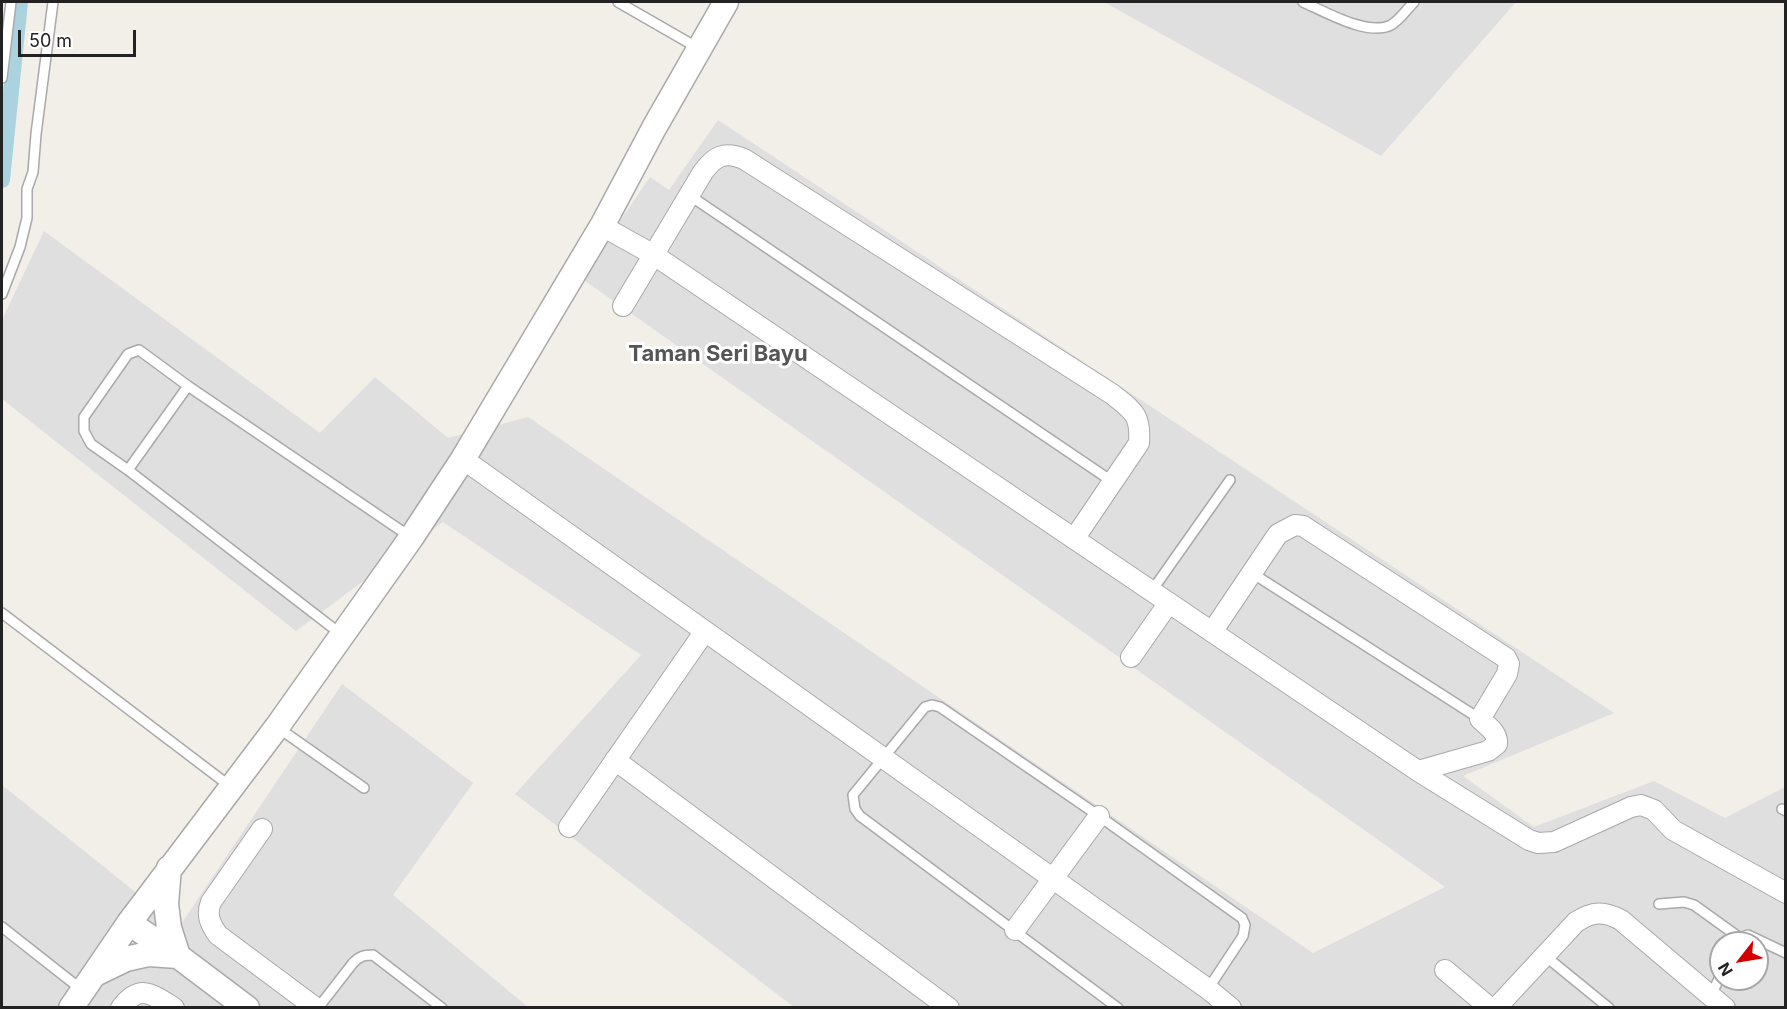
<!DOCTYPE html>
<style>
body{margin:0}
#map{position:relative;width:1787px;height:1009px;overflow:hidden;background:#f2efe9;font-family:Inter,sans-serif}
canvas{display:block}
.frame{position:absolute;inset:0;border:3px solid #222;pointer-events:none}
.north{position:absolute;left:1709px;top:931px;width:60px;height:60px;box-sizing:border-box;background:#fff;border:2px solid #a7a7a7;border-radius:50%;rotate:239deg;font-size:16px;font-weight:700;line-height:24px;text-align:center;color:#222}
.north::after{content:'';display:block;margin:auto;width:21px;height:27px;background:#d40000;clip-path:polygon(50% 0,100% 100%,50% 72%,0 100%)}
.scale{position:absolute;left:18px;top:30px;width:118px;height:27px;box-sizing:border-box;border:3px solid #222;border-top:0;padding-left:8px;font-size:18px;line-height:21px;white-space:nowrap;color:#222;-webkit-text-stroke:4px #fff;paint-order:stroke}
</style>
<div id="map">
<canvas width="1787" height="1009"></canvas>
<div class="frame"></div>
<div class="north">N</div>
<div class="scale">50 m</div>
</div>
<script>
const ctx = document.querySelector('canvas').getContext('2d');
ctx.lineJoin = 'round';
function fillPath(path, color) { ctx.fillStyle = color; ctx.fill(path, 'evenodd'); }
function trace(path, color, width, dash) { ctx.strokeStyle = color; ctx.lineWidth = width; ctx.lineCap = dash ? 'butt' : 'round'; ctx.setLineDash(dash || []); ctx.stroke(path); }
function write(font, color, halo, rows, align = 'center') {
  ctx.font = font + ' Inter,sans-serif'; ctx.lineWidth = 6; ctx.setLineDash([]); ctx.textBaseline = 'middle'; ctx.strokeStyle = halo; ctx.fillStyle = color; for (const [text, x, y, turn = 0] of rows) {
    ctx.save(); ctx.translate(x, y); ctx.rotate((+turn || 0) * Math.PI / 180); ctx.textAlign = isNaN(turn) ? turn : align; if (halo) ctx.strokeText(text, 0, 0); ctx.fillText(text, 0, 0); ctx.restore();
  }
}
fillPath(new Path2D(`
 M1104,2H1516L1381,156Z
 M718,120L1614,713L1463,776L1534,827L1654,781L1725,818L1785,787V1007H794L515,794L641,655L443,522L296,631L2,399V320L44,231L320,433L375,377L448,438L528,417L1313,953L1445,887L581,278L650,177L669,190ZM1721,943H1757V979H1721Z
 M342,684L473,783L393,895L528,1007H2V785L179,927Z`), '#e0dfdf');
trace(new Path2D(`
 M2,180L20,2`), '#aad3df', 16);
const service = new Path2D(`
 M618,2L698,48
 M1303,2C1324,11 1368,37 1391,25C1400,20 1407,9 1414,2
 M2,78L11,2
 M689,195L1113,482
 M2,294L20,247L27,218V189L33,172L36,134L53,2
 M128,470L188,386
 M1252,573L1480,719
 M1151,592L1230,480
 M2,613L231,787
 M342,635L128,470L91,444L84,431V417L128,354L139,350L188,386L409,536
 M277,727L364,788
 M1782,809L1786,811
 M1659,904L1684,902L1694,905L1740,938
 M2,927L82,990
 M1737,943L1740,938L1748,935L1786,953
 M1544,955L1609,1008
 M1711,995L1721,975
 M318,1008L353,963C360,956 364,955 373,955L442,1008
 M1118,1008L860,816L855,809L853,795L925,707L932,705L940,707L1099,816L1242,918L1245,925L1243,936L1208,989`);
const minor = new Path2D(`
 M602,226L654,255L1418,771L1529,840L1538,843L1554,842L1631,807L1641,805L1654,810L1673,830L1786,893
 M623,306L703,172C715,156 724,151 744,159L1112,394C1133,411 1141,414 1139,443L1074,539
 M463,459L1208,989L1231,1008
 M1212,632L1278,534L1295,525L1303,526L1506,658L1509,664L1507,674L1480,719C1487,726 1498,732 1497,744L1488,751L1418,771
 M1131,657L1168,604
 M615,760L949,1008
 M569,827L705,631
 M262,829L211,902C206,915 210,924 218,935L316,1008
 M1015,930L1099,816
 M1445,970L1490,1008
 M121,1008C140,983 152,994 174,1008
 M1496,1008L1576,922C1593,911 1604,911 1621,920L1725,1008`);
const tertiary = new Path2D(`
 M169,868L166,904L169,928L178,956
 M129,923L178,956L247,1008
 M95,974L126,959L148,954L178,956
 M71,1008L129,923L277,727L411,538L463,459L602,226L654,128L726,2`);
trace(service, '#a9a9a9', 12);
trace(minor, '#a9a9a9', 22);
trace(tertiary, '#a9a9a9', 27);
trace(service, '#fff', 9);
trace(minor, '#fff', 20);
trace(tertiary, '#fff', 24);
write('bold 22px', '#555', '#fff', [
 ["Taman Seri Bayu",718,354]
]);
</script>
